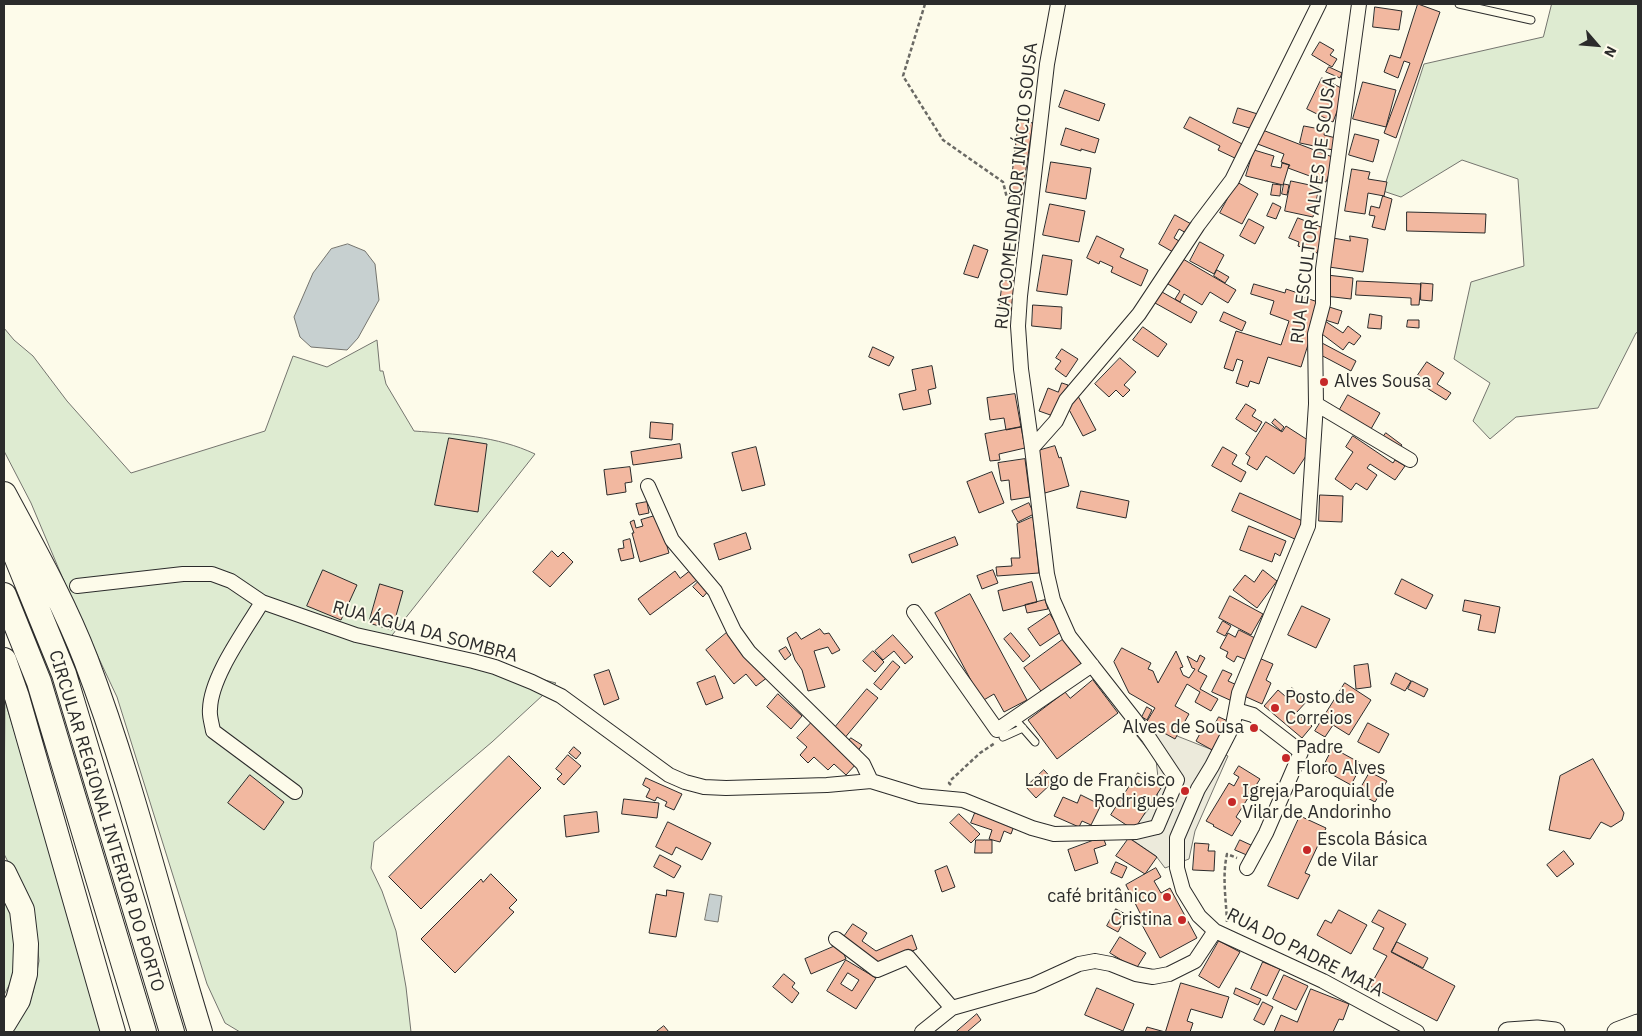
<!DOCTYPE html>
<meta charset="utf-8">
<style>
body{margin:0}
#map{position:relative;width:1642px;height:1036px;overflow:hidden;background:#fdfbea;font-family:"IBM Plex Sans",sans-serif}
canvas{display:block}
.frame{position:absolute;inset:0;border:5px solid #2b2b2b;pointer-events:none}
.north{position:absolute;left:1572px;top:20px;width:50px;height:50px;-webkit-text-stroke:4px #fdfbea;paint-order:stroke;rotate:117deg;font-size:14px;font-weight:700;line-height:20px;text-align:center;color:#2b2b2b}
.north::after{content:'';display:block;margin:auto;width:18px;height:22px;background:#2b2b2b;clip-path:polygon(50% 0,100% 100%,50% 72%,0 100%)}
</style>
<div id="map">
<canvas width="1642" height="1036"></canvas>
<div class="frame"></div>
<div class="north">N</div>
</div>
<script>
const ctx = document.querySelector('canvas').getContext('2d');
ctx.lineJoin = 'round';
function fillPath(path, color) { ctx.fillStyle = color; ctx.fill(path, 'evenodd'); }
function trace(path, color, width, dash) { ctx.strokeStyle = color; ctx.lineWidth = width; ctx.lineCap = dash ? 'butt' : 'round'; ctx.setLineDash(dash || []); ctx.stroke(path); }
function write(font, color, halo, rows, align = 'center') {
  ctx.font = font + ' "IBM Plex Sans",sans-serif'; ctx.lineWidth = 4; ctx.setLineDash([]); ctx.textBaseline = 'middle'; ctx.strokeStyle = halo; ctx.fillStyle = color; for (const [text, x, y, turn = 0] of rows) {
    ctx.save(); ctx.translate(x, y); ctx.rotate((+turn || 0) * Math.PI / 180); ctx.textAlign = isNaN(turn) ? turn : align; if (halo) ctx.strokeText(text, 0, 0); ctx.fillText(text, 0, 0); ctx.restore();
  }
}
const green = new Path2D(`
 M1552,4H1638V332L1636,333L1598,408L1516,417L1490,439L1473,421L1490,383L1454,359L1471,282L1524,266L1518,179L1462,160L1401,197L1383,191L1424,64L1543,37Z
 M4,328L14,340L33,356L67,401L131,473L265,431L293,356L327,367L377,340L380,371H383L386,384L414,431C455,434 497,436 535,454L389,639L556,683L492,742L374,842L371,868L382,891L396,931L406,987L411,1032H240L225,1023L207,984L117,697L77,612L31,503L4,451Z
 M5,701L107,1032H10L19,1020L33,992L39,961L36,929L22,889L4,854Z
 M4,881L12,896L20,964L4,995Z`);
fillPath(green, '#deebd1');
trace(green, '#74746e', 1);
const parking = new Path2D(`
 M1149,725L1228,756L1195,831L1189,859L1165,868L1156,856L1131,839L1133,827L1148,810L1157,797L1159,786L1156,760L1137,736Z`);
fillPath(parking, '#eceadb');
trace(parking, '#74746e', 1);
const water = new Path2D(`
 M348,244L365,251L375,264L379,300L358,338L347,350L311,347L300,337L294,317L313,273L331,249Z
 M710,894L722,896L718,922L705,920Z`);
fillPath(water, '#c7d0d0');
trace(water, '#74746e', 1);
const building = new Path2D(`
 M1418,4L1440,12L1396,138L1384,133L1410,63L1404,61L1398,78L1384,72L1390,55L1400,58Z
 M1375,7L1402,11L1399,30L1373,27Z
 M1320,42L1334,50L1330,55L1337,59L1332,67L1312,55Z
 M1329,67L1342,73L1340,78L1326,72Z
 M1322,78L1345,90L1333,122L1307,109Z
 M1363,82L1396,90L1386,127L1353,119Z
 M1065,90L1105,104L1099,121L1059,107Z
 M1238,108L1261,115L1256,130L1233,123Z
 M1190,117L1246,146L1239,160L1218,150L1220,146L1184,128Z
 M1019,121L1033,123L1022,195L1010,194Z
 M1304,126L1325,130L1324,135L1336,138L1333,150L1300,143Z
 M1066,128L1099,139L1095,153L1081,149V151L1061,145Z
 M1260,129L1335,158L1326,182L1288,168L1290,165L1281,162L1284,154L1255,143Z
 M1355,134L1379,140L1373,162L1349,155Z
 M1254,150L1274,156L1271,166L1281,168L1282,163L1289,165L1283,185L1246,176Z
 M1051,162L1091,168L1086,199L1046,192Z
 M1352,169L1370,172L1368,179L1387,182L1384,196L1368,193L1365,214L1345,211Z
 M1291,181L1319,187L1313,217L1285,211Z
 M1237,182L1258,194L1242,224L1220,213Z
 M1273,184L1281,185L1280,196L1271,195Z
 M1284,184L1289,185L1287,195L1282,194Z
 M1383,196L1392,199L1385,230L1372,227L1375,216L1369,215L1371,206L1379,208Z
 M1273,203L1281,207L1276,219L1267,216Z
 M1050,204L1085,211L1079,242L1043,235Z
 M1407,212L1486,214L1485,233L1407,231Z
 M1175,215L1193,225L1188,234L1179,229L1174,238L1179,241L1173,252L1159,244Z
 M1298,218L1326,229L1317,253L1298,246L1299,242L1289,238Z
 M1249,219L1264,227L1255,244L1240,236Z
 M1097,236L1124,249L1120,257L1148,270L1141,286L1111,272L1113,267L1100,261L1099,264L1087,258Z
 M1350,236L1368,239L1363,272L1329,267L1333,238L1350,241Z
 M1200,242L1224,255L1214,274L1190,261Z
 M974,245L988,250L978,278L964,274Z
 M1043,255L1072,260L1067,295L1037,291Z
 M1183,259L1236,290L1228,303L1210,292L1202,305L1184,294L1180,302L1175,299L1180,291L1168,284Z
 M1217,270L1229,277L1225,283L1214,276Z
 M1327,275L1353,278L1351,299L1325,296Z
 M1003,280L1015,281L1011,312L999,310Z
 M1357,281L1421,284L1419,305H1411V298L1356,295Z
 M1421,283L1433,284L1432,301L1421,300Z
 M1254,284L1285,293L1286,289L1298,293L1297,295L1321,303L1301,367L1268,357L1259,384L1250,381L1248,387L1236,383L1243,361L1237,359L1233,371L1224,368L1236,331L1281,345L1289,321L1270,314L1274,301L1251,294Z
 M1162,292L1197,312L1191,323L1155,303Z
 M1033,305L1062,307L1061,329L1032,326Z
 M1326,306L1342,311L1338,324L1322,319Z
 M1224,312L1246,322L1242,331L1220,321Z
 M1370,314L1382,316L1381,329L1368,328Z
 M1408,320H1419V328L1407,327Z
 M1325,321L1343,333L1348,326L1361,336L1354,345L1349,342L1343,350L1318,331Z
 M1143,327L1167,344L1158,357L1133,340Z
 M1322,343L1356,361L1351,371L1317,353Z
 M873,347L894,357L889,366L869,357Z
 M1062,349L1078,359L1066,377L1055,369L1061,361L1056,358Z
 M1120,358L1136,372L1124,385L1130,390L1123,397L1116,390L1109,397L1095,384Z
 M1427,362L1444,373L1437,384L1451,393L1446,400L1422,385L1425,380L1418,375Z
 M932,366L936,388L928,390L931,404L903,410L899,394L916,390L912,370Z
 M1062,383L1068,385L1056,417L1039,411L1048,388L1058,392Z
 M1015,394L1021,427L1006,430L1004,418L990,420L987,398Z
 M1348,395L1380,413L1371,429L1339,411Z
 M1078,396L1096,430L1083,436L1065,402Z
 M1246,404L1256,410L1252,416L1262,422L1256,432L1236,419Z
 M1275,419L1284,427L1281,431L1272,423Z
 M651,422L673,424L672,440L650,438Z
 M1266,422L1282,432L1286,426L1314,444L1294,474L1266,456L1257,470L1247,464L1250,457L1246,454Z
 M1021,427L1025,448L999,454L1000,460L990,461L985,434Z
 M1386,433L1402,445L1397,451L1381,440Z
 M1353,436L1393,463L1395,460L1405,466L1395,480L1370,464L1367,468L1377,475L1367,490L1356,483L1351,490L1335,479L1353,452L1346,447Z
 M449,438L487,444L478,512L435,505Z
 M680,444L682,458L633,465L631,452Z
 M1055,446L1059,458L1061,457L1069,486L1045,493L1034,452Z
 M756,447L765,485L742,491L732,453Z
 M1223,447L1237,455L1232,464L1246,472L1241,482L1212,466Z
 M1025,459L1030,497L1011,500L1009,480L1001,481L998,463Z
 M630,467L632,482L625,483L626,492L607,495L604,470Z
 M992,472L1004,503L979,513L967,482Z
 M1081,491L1129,501L1126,518L1077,508Z
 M1240,493L1305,522L1297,540L1232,511Z
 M1320,495L1343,496L1342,522L1319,521Z
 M647,502L649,513L639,515L636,504Z
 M1029,503L1034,514L1018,522L1012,511Z
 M658,515L669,553L640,562L632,533H634L630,522L634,520L636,528L643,526L641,520Z
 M1033,517L1039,573L997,576L996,567L1012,566L1011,558H1020L1017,524Z
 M1249,526L1286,541L1280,556L1275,553L1272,562L1240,550Z
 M746,533L751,549L719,560L714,544Z
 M955,537L958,545L912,563L909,555Z
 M630,539L634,558L621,561L618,549L624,548L623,541Z
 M552,551L558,557L563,552L573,562L550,587L533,572Z
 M694,568L701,577L650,615L638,599L675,571L680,578Z
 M323,570L357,585L341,620L307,606Z
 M993,570L998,583L982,589L977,576Z
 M1263,570L1277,581L1257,608L1233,590L1245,575L1254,582Z
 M1402,579L1433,595L1426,609L1395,594Z
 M700,580L710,589L703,597L693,587Z
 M1032,582L1037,602L1003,611L998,591Z
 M380,584L403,591L392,630L369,623Z
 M970,594L1027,700L1004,712L994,694L982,701L935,613Z
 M1230,596L1263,614L1251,635L1219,618Z
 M1045,600L1048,609L1027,613L1025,605Z
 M1465,600L1500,607L1495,633L1478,630L1481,615L1463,611Z
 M1302,606L1330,619L1316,648L1288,635Z
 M1050,614L1061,632L1040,646L1028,629Z
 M1223,621L1231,626L1225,636L1217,632Z
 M820,629L824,634L829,633L840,650L832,654L828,647L814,651L825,687L808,691L802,670L795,660L787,638L796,632L801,639Z
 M730,630L768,677L756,686L746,674L734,684L706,650Z
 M1239,630L1257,639L1247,660L1237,656L1234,662L1226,657L1228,652L1220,648L1228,633L1235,637Z
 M1011,633L1030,656L1023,662L1004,639Z
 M893,635L913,657L905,664L894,651L883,660L875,651Z
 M1065,638L1083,664L1043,694L1024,668Z
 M786,647L791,655L785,660L779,651Z
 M1122,648L1151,663L1148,669L1153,671L1158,683L1176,651L1183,667L1180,668L1183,675L1189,678L1195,669L1192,668L1187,656L1197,662L1200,655L1205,658L1198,671L1207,676L1200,689L1218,699L1211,711L1195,702L1200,692L1187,684L1175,706L1189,714L1175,739L1146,723L1155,708L1129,693L1114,662Z
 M873,651L884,662L875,672L863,661Z
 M1259,658L1273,664L1266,680L1271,683L1262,704L1242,695Z
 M893,661L900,667L881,690L874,684Z
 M1368,664L1371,687L1356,689L1354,666Z
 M609,670L619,699L604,705L594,675Z
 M1223,670L1232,674L1228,681L1239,686L1232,701L1212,692Z
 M1396,673L1411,681L1405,691L1391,684Z
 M715,676L723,698L706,705L697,683Z
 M1093,680L1118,713L1057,759L1028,720L1065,692L1070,698Z
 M1412,681L1428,689L1424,697L1408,689Z
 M1345,683L1371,700L1349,735L1333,725L1325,737L1315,731Z
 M1292,688L1307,701L1296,713L1312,726L1302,738L1264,706L1278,690L1285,696Z
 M867,689L878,698L843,740L832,731Z
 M778,694L802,716L791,729L767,707Z
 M1147,707L1152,710L1147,720L1142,717Z
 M1219,717L1230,722L1214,751L1196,741L1203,728L1210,732Z
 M812,722L857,763L846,775L834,764L828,770L814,757L808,763L800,755L807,747L797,738Z
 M1368,723L1389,734L1379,753L1358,742Z
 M851,738L862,745L857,752L847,744Z
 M574,747L581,753L576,759L569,753Z
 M1333,748L1362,764L1351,785L1322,769Z
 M568,755L581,766L564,785L557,779L562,774L556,769Z
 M509,756L541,788L421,909L389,877Z
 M1593,759L1624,813L1622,820L1611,827L1601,822L1590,839L1549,830L1560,776Z
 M1239,766L1260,779L1236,817L1241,821L1232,836L1213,826L1214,825L1206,821L1229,783L1234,786L1239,777L1234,774Z
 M1044,770L1054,781L1036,798L1026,787Z
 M1370,772L1387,781L1375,802L1358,793Z
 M1138,773L1161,788L1134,830L1111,815Z
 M250,775L284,802L264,830L228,803Z
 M646,778L682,794L674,810L665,806L667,802L657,797L655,801L646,797L650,789L643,785Z
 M1081,795L1101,805L1091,825L1082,821L1079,827L1054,816L1063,797L1077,803Z
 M624,799L659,803L657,818L622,814Z
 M597,812L599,832L566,837L564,816Z
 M975,813L1014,826L1011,834L1004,831L1000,842L989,839L992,830L971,823Z
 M959,814L980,834L971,843L950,823Z
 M1300,816L1326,828L1305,873L1310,875L1298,899L1268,886Z
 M668,822L711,843L702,860L676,847L672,855L656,847Z
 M1103,837L1106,845L1094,849L1098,863L1075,871L1068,850Z
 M1129,838L1157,857L1145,874L1116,856Z
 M976,840H992V853H975Z
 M1240,840L1253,846L1249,856L1235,850Z
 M1195,843L1209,844L1208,851H1215L1214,871L1193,870Z
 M1564,851L1574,864L1557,877L1547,865Z
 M660,855L681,866L674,878L654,867Z
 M1116,862L1127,867L1122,878L1111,873Z
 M947,866L955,887L942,892L935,871Z
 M1156,868L1161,877L1154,881L1161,893L1170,888L1197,938L1160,958L1141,923L1144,921L1126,885Z
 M491,874L517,900L509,908L514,912L455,973L421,939L481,879L483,882Z
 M667,890L684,893L676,937L649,933L656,894L666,896Z
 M1116,909L1127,915L1118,932L1107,926Z
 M1339,910L1367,925L1351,954L1317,935L1325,920L1331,923Z
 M1379,910L1406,924L1391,952L1455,986L1437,1021L1370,986L1387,956L1373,949L1384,928L1372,922Z
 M853,924L867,933L862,941L876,951L912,935L917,949L877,966L841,941Z
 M1120,937L1146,953L1136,969L1110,953Z
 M1219,941L1240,952L1219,988L1199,976Z
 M1397,942L1428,958L1423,968L1392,952Z
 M840,944L846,959L811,974L805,959Z
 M846,960L876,978L856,1009L827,991ZM848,973L859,980L852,991L841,984Z
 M1263,962L1280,969L1267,996L1251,989Z
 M784,974L795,983L792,987L799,993L792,1003L773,987Z
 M1284,975L1308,986L1296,1010L1273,999Z
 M1181,983L1229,997L1222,1018L1191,1009L1187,1021L1193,1023L1190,1032H1145L1147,1027L1165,1032Z
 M1097,988L1134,1004L1123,1031L1085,1015Z
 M1236,988L1261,999L1258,1005L1234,994Z
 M1311,989L1349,1004L1343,1020L1339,1019L1333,1032H1274L1281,1015L1297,1022Z
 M1263,1002L1273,1007L1264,1025L1254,1020Z
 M977,1014L981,1020L967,1032H956Z
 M664,1026L669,1032H656Z`);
fillPath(building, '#f2b8a0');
trace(building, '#2b2b2b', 1);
const service = new Path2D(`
 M1459,4L1531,20
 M1014,718L1035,742
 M1003,737L1023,728`);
const minor = new Path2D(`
 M1058,4L1047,64L1020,296L1018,326L1021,369L1032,448L1047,574L1053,600L1069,636L1149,738L1177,780
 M1359,4L1323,269V304L1315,334L1316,404L1308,526L1239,693L1233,725L1212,766L1198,789L1177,838V868L1183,890L1199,916L1215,931L1323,981L1417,1032
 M1316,404L1410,460
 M1032,448L1056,421L1066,400L1139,314L1198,225L1232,180L1319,4
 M648,486L672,540L715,591L734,631L749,652L863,764L871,781
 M77,586L183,574H212L231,581L262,602L356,635L473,661L495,667L532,682L561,696L669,775L685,782L704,787L726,788L827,785L871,781L920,796L963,800L1032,828L1054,834L1136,832L1157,827
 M262,602C245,631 211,676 210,709C209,716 212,724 213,731L295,792
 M914,612L997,730L1092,665
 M1236,710L1253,715L1301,752L1266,833L1247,868
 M1157,827L1177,780
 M836,939L877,970L908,957L952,1008
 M922,1032L952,1008L1033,985L1079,964L1095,961L1111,964L1136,974L1153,977L1169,974L1195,961L1215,931`);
const secondary = new Path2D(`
 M1508,1032L1537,1030L1555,1032
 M1617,1032L1638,1024`);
const motorway = new Path2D(`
 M4,494C33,548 64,603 86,660C132,781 162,909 200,1032
 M4,527L64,674L172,1032
 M4,595L39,682L144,1032
 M4,660L17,697L113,1032
 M4,873L22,910L26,944L25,974L18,1000L4,1023`);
trace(service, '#2b2b2b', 9);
trace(minor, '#2b2b2b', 16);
trace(secondary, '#2b2b2b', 21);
trace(motorway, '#2b2b2b', 26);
trace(new Path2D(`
 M925,4L903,76L943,140L1003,182L1007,198L1016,202
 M951,785L949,783L951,780L980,753L995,743
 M1227,922C1226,898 1222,877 1227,854L1237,858`), '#6a6964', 2.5, [4, 2.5]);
trace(service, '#fdfbea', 7);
trace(minor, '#fdfbea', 14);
trace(secondary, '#fdfbea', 19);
trace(motorway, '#fdfbea', 24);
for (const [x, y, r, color] of [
 [1324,382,5,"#c62828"],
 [1275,708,5,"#c62828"],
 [1254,728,5,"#c62828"],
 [1286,758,5,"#c62828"],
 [1185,791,5,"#c62828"],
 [1232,802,5,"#c62828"],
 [1307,850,5,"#c62828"],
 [1167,897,5,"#c62828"],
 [1182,920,5,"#c62828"]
]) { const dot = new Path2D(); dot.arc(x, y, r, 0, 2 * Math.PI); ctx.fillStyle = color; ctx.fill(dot); trace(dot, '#fdfbea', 2); }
write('18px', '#2b2b2b', '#fdfbea', [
 ["RUA COMENDADOR INÁCIO SOUSA",1017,186,-84],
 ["RUA ESCULTOR ALVES DE SOUSA",1314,210,-83],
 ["RUA ÁGUA DA SOMBRA",425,632,15],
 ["CIRCULAR REGIONAL INTERIOR DO PORTO",106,821,73],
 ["RUA DO PADRE MAIA",1305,953,27]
]);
write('18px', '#2b2b2b', '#fdfbea', [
 ["Alves Sousa",1334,382],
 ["Posto de",1285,698],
 ["Correios",1285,719],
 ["Alves de Sousa",1244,728,"right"],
 ["Padre",1296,748],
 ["Floro Alves",1296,769],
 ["Largo de Francisco",1175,781,"right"],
 ["Rodrigues",1175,802,"right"],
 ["Igreja Paroquial de",1242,792],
 ["Vilar de Andorinho",1242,813],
 ["Escola Básica",1317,840],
 ["de Vilar",1317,861],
 ["café britânico",1157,897,"right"],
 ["Cristina",1172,920,"right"]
], 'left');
</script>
